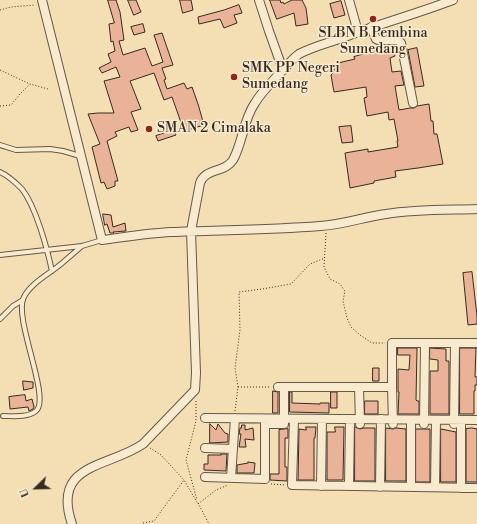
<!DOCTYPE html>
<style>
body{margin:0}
#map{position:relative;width:477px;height:524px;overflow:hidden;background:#f3dfb3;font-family:"Libre Bodoni",serif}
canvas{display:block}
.north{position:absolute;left:16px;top:468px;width:40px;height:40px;-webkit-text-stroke:3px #f7eace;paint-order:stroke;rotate:247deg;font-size:11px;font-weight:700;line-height:16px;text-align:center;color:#362b24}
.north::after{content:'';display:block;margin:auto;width:14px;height:18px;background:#362b24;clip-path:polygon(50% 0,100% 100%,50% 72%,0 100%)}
</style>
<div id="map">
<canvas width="477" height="524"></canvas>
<div class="north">U</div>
</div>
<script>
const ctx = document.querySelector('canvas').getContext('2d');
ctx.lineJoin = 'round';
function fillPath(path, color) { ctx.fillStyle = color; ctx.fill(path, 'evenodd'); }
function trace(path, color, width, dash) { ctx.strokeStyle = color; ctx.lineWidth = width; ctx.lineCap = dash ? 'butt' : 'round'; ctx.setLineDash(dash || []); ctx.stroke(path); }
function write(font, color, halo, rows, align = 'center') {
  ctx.font = font + ' "Libre Bodoni",serif'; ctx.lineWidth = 3; ctx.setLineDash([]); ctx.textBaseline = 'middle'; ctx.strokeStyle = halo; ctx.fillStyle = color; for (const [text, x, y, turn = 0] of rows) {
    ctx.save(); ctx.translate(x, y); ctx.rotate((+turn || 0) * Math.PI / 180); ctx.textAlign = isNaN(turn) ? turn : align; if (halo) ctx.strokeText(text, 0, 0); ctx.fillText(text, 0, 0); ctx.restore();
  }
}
const building = new Path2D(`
 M108,0H116L120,12L124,40L119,41L123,55L145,48L152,66L163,62L154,35L162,33L173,65L162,68L166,79L164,80L167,89L184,83L187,89L192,87L198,104L204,125L184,131L172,97L164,100L154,73L130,81L141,109L131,112L138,130L131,132L129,127L115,132L117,136L107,141L118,181H115V186L107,189L104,182L101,183L92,147L100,144L88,114L98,113H114L104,81L120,77L116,67L102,73L99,68L111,62L108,54L115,51L113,41L111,42L109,24L114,23Z
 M128,0H136L141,12L134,15Z
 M180,0H191L193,10L183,13Z
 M270,0H280L281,3L283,2L284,4L292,0H302L306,8L308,24L296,26L294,13L277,19Z
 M341,1L345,15L334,18L330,4Z
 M239,5L242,13L234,15L237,23L224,28L220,19L199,24L198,17L224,10Z
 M143,24L145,32L134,35L131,27Z
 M392,46L395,56L390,58L392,72L401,71L404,85L395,86L399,110L410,108H414L417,106L429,104L431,121H433L434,134H437L443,164L418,168L395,171L396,177L374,181V183L350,188L345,153L368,149V152L398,147L397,141H398L394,119L389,120L388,112L367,116L364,98L367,97L366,87L334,92L331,75L334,72V67H338V63L355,59L354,57Z
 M417,48L424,86L415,87L408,50Z
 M351,126L353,142L342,143L339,127Z
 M174,130L176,135L158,141L156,136Z
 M103,214L111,215L113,227L125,223L126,231L113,232L114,233H110L107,224L105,225Z
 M472,272L477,316V324L468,325L463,273Z
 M398,348H417L416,400L417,401H419V414H398L399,392H398V369L409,370L410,355H398Z
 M430,348L446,349V361H449V414H430V371H438V360L430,359Z
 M460,348H476L475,377H477V385H475V391H474V414H460Z
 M373,368H379V381H373Z
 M23,381L33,382V388L24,390Z
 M273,391L278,392V413H273Z
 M290,392H292V403L320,404V403H329V413L290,412Z
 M331,392H337V408H331Z
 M25,395L26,401L32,399L34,407L33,409L29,411L28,407L10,409L9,397Z
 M365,401H378V414H365Z
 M210,424L216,430L218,424L225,433L228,434V442L210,443Z
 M242,425H245V430L253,428L254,440L245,439L246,447H239L241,434H239L240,428H241Z
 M306,427H316L315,438H314V480H298L299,429L306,430Z
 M335,427H344L343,480H327V432H335Z
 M355,427L360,429L364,428H375V481H355Z
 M386,428L393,429L396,428L406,429V481H386Z
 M472,428L477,429V482H466V429Z
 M288,429V438H285V467H287V481L270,480V474H279V430Z
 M416,429H430V482H416Z
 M441,429L456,432V482H441Z
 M221,454H227L226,471L204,470V464H208V455H221Z
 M248,462L255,463L254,473H237V465L248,463Z`);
fillPath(building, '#eab297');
trace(building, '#362b24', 1);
const lane = new Path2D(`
 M0,145L16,150L50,149L63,151L80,156
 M0,172C7,175 17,184 22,189C36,207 47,248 52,271
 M0,255L82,246L102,240
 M0,319L13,306L23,300
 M3,416C13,416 27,418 36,411C51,399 15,322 23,299C29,284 49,274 61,264C68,258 75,252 82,246`);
const street = new Path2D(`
 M42,0L102,240C125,237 148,233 171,232C221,230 270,230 320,226C342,225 364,217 386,214C416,209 447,210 477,209
 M259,0L269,31L283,70
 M349,0L358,32
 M371,27L376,39L378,40H398L401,43L413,103
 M278,387H392V343H477
 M359,387L360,424
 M392,387L393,424
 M205,418L477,420
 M294,419L292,485L477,488
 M411,420V487
 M284,423V387
 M265,424H284
 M424,424L425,343
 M454,424L455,343
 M205,448L233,449
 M205,477L265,479V419
 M231,478L235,418
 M321,486L322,419
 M349,486L350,419
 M380,487L381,419
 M435,487L436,420
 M461,488V420
 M72,524C51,463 108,468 143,444L195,390L196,373L191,231L200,183C205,168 225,173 233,160C243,142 243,120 255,103C262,91 273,81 282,71C288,65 292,59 299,54C312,47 328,43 342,38C379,24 416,14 453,0`);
trace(lane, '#655848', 6);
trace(street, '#655848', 10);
trace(new Path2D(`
 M0,10L11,7L35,5
 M0,70L30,84
 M0,106L11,105L20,94L30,84L48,89
 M326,233L324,267L330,279L340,284L345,291L343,301L347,318L351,327L360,335L372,343H385
 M238,387H271
 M196,401V421L186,460L197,500
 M235,411L238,387L235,368L240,330L239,292L262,289L291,284L310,264L325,258
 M150,448L161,455L184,480L198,504L216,490L228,485
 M271,484L286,485
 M198,503L209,524
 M143,523L154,521L184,480`), '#362b24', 1, [1, 2]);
trace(lane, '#f7eace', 4);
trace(street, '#f7eace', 8);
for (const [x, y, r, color] of [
 [373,19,4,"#8f2418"],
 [234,77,4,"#8f2418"],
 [149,129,4,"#8f2418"]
]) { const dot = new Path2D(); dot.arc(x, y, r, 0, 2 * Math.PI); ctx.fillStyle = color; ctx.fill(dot); trace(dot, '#f7eace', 1.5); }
write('14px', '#362b24', '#f7eace', [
 ["SLBN B Pembina",373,34,"center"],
 ["Sumedang",373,50,"center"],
 ["SMK PP Negeri",242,69],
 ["Sumedang",242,85],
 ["SMAN 2 Cimalaka",157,129]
], 'left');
</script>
